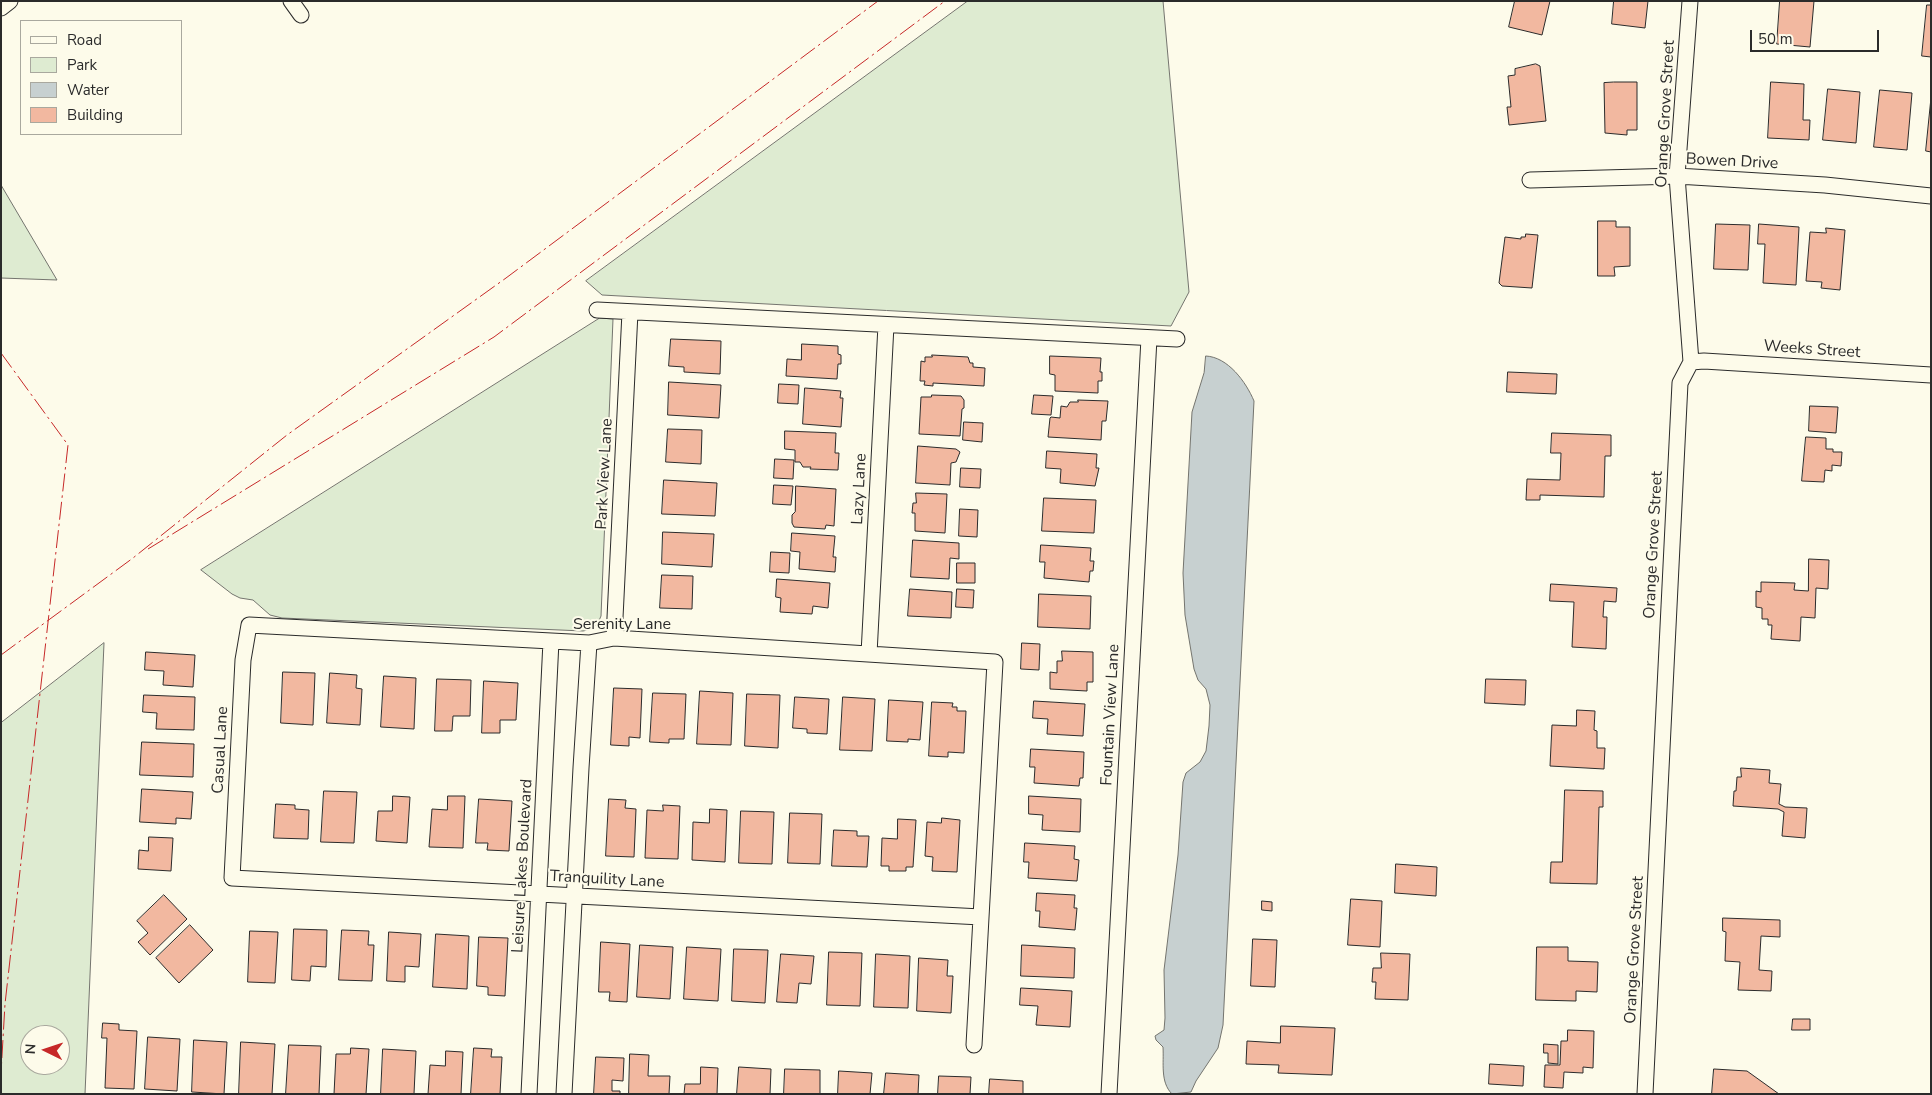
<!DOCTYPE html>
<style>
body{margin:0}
#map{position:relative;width:1932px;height:1095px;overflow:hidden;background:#fdfbea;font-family:"Nunito Sans",sans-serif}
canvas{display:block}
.frame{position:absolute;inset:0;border:2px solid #2b2b2b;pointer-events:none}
.legend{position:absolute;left:20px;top:20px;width:162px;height:115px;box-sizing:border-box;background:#fdfbea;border:1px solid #a9a89e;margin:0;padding:6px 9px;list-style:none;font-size:15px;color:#2b2b2b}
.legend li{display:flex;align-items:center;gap:10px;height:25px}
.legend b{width:25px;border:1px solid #a9a89e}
.north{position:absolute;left:20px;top:1025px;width:50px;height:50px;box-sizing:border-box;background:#fdfbea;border:1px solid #a9a89e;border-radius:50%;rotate:274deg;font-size:14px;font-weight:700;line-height:20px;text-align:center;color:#2b2b2b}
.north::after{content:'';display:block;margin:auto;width:18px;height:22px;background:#c62828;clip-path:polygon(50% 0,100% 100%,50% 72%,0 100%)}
.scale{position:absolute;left:1750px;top:30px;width:129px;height:22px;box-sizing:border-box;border:2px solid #2b2b2b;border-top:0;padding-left:6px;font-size:15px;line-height:18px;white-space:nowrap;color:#2b2b2b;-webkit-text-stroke:4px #fdfbea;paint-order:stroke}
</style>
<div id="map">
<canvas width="1932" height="1095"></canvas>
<div class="frame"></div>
<ul class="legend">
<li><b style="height:6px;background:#fdfbea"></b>Road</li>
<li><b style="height:14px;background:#deebd1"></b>Park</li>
<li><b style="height:14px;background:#c7d0d0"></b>Water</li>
<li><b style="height:14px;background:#f2b8a0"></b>Building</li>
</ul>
<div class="north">N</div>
<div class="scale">50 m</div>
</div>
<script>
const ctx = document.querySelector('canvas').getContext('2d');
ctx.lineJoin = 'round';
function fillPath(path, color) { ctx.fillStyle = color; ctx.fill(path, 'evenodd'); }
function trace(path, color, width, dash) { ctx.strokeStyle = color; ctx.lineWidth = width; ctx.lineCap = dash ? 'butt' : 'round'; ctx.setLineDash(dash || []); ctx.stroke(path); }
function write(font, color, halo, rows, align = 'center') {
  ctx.font = font + ' "Nunito Sans",sans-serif'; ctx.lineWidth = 4; ctx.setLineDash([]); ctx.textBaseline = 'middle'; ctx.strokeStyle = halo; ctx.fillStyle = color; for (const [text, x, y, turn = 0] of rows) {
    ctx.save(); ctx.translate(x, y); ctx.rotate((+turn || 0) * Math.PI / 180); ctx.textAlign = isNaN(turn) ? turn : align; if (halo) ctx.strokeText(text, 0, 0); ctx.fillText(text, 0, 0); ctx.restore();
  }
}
const green = new Path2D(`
 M968,1H1163L1189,292L1171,326L602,295L586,281Z
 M1,185L57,280L1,278Z
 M600,318L613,319L601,616C597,626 594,629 583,631L282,618L270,615L253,600L240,598L232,594L201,570Z
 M104,643L85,1094H1V723ZM30,1035H60V1065H30Z`);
fillPath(green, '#deebd1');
trace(green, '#74746e', 1);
const water = new Path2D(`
 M1206,356C1228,357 1246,382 1254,401L1223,1025L1218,1048L1196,1081L1191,1092L1172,1094C1160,1082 1164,1063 1163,1047L1156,1040L1155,1036L1164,1030L1165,1018L1164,970L1178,855L1183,782L1186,773L1200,762L1206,751L1209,726L1210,705L1206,689L1198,680L1194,669L1185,615L1183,573L1192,412L1204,373Z`);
fillPath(water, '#c7d0d0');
trace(water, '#74746e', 1);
const building = new Path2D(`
 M1515,1H1550L1542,35L1509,27Z
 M1614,1H1648L1645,28L1612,24Z
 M1780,1H1814L1810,47L1777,44Z
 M1927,5H1931V57L1922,56Z
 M1536,64L1540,66L1546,121L1509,125L1507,107H1511L1508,76L1515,75V69Z
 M1614,82H1637V130H1627V135L1605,133L1604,83Z
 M1771,82L1804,84L1803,120H1810L1809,140L1768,138Z
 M1828,89L1860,92L1856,143L1823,140Z
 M1880,90L1912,93L1907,150L1874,147Z
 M1931,98V152L1926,151Z
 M1598,221H1616V227H1630V266L1614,267L1615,276H1598Z
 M1716,224L1750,225L1748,270L1714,269Z
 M1759,224L1799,227L1796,285L1763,283L1765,244H1758Z
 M1826,228L1845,230L1840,290L1821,288L1822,282L1806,281L1810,232L1826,233Z
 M1526,234L1538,235L1532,288L1502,286L1499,283L1505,237L1521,239V237H1525Z
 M671,339L721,341L720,374L684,372V367L669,366Z
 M802,344L838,346V354L841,355V364H838L837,379L786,376L787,359L801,360Z
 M932,355L968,357L970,363H973V367L985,368L984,386L933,383V386L924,385L925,381H920L921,361L925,362V357H932Z
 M1050,356L1101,358L1100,372H1102V381H1098V393L1055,391V375L1050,374Z
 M1508,372L1557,374L1556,394L1507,392Z
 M669,382L721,385L719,418L668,415Z
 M779,384L799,385L798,404L778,403Z
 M805,388L841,391L840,398H843L841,427L803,424Z
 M932,395L961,396L964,400V408L962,409L960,436L919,434L921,397H931Z
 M1034,395L1053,396L1051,415L1032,414Z
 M1078,400L1108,401L1106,421H1102L1101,440L1048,437L1050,418L1051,417L1060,418L1061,406L1067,407L1070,402H1078Z
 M1810,406L1838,407L1836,433L1809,431Z
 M964,422L983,423L982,442L963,440Z
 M668,429L702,430L701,464L666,462Z
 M785,431L836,433L835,453H839L838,470L810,469L811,467H803L800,462H795V450L785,449Z
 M1552,433L1611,435V456H1605L1604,497L1540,495V500H1526L1527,479L1560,480L1561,453H1551Z
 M1806,437L1826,438V449H1833V452H1842L1841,466L1832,465V471L1825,470L1824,482L1802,481Z
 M918,446L956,449L960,452L956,462L951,463L950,485L916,483Z
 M1047,451L1097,454L1096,468H1099L1095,486L1060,483L1061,469L1046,468Z
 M775,459L794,460L793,479L774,478Z
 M961,468L981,469L980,488L960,487Z
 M664,480L717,483L715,516L662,514Z
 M774,485L793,486L791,505L773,504Z
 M796,486L836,489L834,526L826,525L825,529L794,527L792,523V515L795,512Z
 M916,493L947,494L945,533L915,531V513H912L913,503H916Z
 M1044,498L1096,500L1094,533L1042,531Z
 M960,509L978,510L977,537L959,536Z
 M663,532L714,534L712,567L662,564Z
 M792,533L835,536L833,557H836L835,572L799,569L800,552L791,551Z
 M913,540L959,543V559L950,558L949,579L911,577Z
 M1041,545L1091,548L1090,561H1094L1093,571H1090L1089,582L1044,578L1045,562H1040Z
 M771,552L790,553L789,573L770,572Z
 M1809,559L1829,560L1828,589L1816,588L1815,618L1801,617L1800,641L1771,639L1772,625H1768V619H1762V608L1756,607V591L1761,592V582L1795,583L1794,590L1808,591Z
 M957,563H975V583H957Z
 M662,575L693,576L692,609L660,608Z
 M777,579L830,583L828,608L813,606L812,614L780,612L781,598L776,597Z
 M1551,584L1617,588L1616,602L1604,601L1603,617H1607L1606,649L1572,647L1574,602L1550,601Z
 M910,589L952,592L951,618L908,616Z
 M957,589L974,590L973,608L956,607Z
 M1039,594L1091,596L1090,629L1038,627Z
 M1022,643L1040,644L1039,670L1021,669Z
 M1062,651L1093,652V682H1087V691L1050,689V672L1057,673V661H1062Z
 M146,652L195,655L193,687L163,685L164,671L145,670Z
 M283,672L315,673L313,725L281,723Z
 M330,673L357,675L356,688L362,689L360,725L327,723Z
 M384,676L416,678L414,729L381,727Z
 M437,679L471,680L470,716H453L452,731H435Z
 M1486,679L1526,680L1525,705L1485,703Z
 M484,681L518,683L516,720H500V733H482Z
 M614,688L642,689L640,738L629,737V746L611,745Z
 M700,691L733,693L731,745L697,744Z
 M653,693L686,694L684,739H669V743L650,742Z
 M747,694L780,695L778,748L745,746Z
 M144,695L195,697L194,730L156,729L157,713L143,712Z
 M795,697L829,699L827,734L807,733V729L793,728Z
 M843,697L875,699L872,751L840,750Z
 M889,700L923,702L920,740L908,739V742L887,741Z
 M1034,701L1085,704L1083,736L1047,734L1048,719L1033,718Z
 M932,702L953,703L952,707H957V711H966L964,753L948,752V757L929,756Z
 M1577,710L1595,711L1594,730L1597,731V748H1605L1604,769L1550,766L1552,725L1576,726Z
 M142,742L194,744L193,777L140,775Z
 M1031,749L1084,752L1083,778H1080L1079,786L1034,783L1035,767H1030Z
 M1741,768L1770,770L1769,783L1781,784L1779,804L1785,807L1807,808L1805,838L1782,836L1784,812L1778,809L1733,806L1734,791H1736L1737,777H1741Z
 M142,789L193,792L191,819L176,818V824L140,822Z
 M1565,790L1603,791V807H1599L1597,884L1550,883L1551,862H1562Z
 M324,791L357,792L354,843L321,842Z
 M393,796L410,797L407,843L376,841L378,811H392Z
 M448,796H465L463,848L429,847L432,809L447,810Z
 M1029,796L1081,799L1080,832L1042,830L1043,815L1029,814Z
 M479,799L512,801L509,851L487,850L488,843H476Z
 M609,799L626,800L625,808L636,809L634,857L606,856Z
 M276,804L295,805V809L309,810L308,839L274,838Z
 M663,805L680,806L678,859L645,858L647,810L663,811Z
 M710,809L727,810L725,862L692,860L693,822L709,823Z
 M741,811L774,812L772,864L739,863Z
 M790,813L822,814L820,864L788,863Z
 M942,818L960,820L957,872L932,871L933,857L925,856L927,822L941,823Z
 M898,819L916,820L913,867H906V871H889V866H881L882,838L897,839Z
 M834,830L857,831V836H869L867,867L832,866Z
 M149,837L173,838L171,871L138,869L139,850L148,851Z
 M1025,843L1075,846L1074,859L1079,860L1077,881L1028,878L1029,862H1024Z
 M1396,864L1437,867L1436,896L1395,893Z
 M1037,893L1075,895L1074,908H1077L1075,930L1039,927L1040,911H1036Z
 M164,895L187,919L150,955L138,942L148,933L137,921Z
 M1351,899L1382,901L1380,947L1348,945Z
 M1262,901L1272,902V911L1262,910Z
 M1723,918L1780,920V937L1761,936L1759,970L1772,971L1771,991L1738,990L1740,962L1725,961L1726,932L1723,931Z
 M190,925L213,950L179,983L156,958Z
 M294,929L327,930L326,967L311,966L310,981L292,980Z
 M342,930L369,931L368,945H374L372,981L339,980Z
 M250,931L278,932L275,983L248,982Z
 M389,932L421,934L419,967L405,966V982L387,981Z
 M436,934L469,936L467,989L433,987Z
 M479,937L508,938L505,996L488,995V987L477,986Z
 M1253,939L1277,940L1275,987L1251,986Z
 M601,942L630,944L627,1002L609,1001L610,992H599Z
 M640,945L673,947L670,999L637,997Z
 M1022,945L1075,948L1074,978L1021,976Z
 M687,947L721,949L718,1001L684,999Z
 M1537,947H1568V961L1598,962L1597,992L1576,991V1001L1536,1000Z
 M734,949L768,950L765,1003L732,1001Z
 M829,952L862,953L860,1006L827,1005Z
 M1381,953L1410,954L1408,1000L1375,999L1376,982H1372L1373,968H1381Z
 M781,954L814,956L811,984L799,983L797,1003L777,1002Z
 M876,954L910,956L908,1008L874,1007Z
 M919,958L948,960L947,976H953L951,1013L917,1011Z
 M1021,988L1072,991L1070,1027L1036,1025L1038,1006L1020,1005Z
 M1793,1019H1810V1030H1792Z
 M103,1023L119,1024V1030L137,1031L134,1089L105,1088L107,1038H102Z
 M1281,1026L1335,1028L1332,1075L1278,1073L1279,1065L1246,1064L1247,1041L1280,1043Z
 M1568,1030L1594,1031L1593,1068L1583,1067V1073L1564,1072L1563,1088L1544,1087L1545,1065H1560L1561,1041H1567Z
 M148,1037L180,1039L177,1091L145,1089Z
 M194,1040L227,1042L224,1094L192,1092Z
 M241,1042L275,1044L272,1094H239Z
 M1544,1044L1558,1045V1064L1548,1063V1053H1544Z
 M289,1045L321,1046L319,1094H286Z
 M351,1048L369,1049L366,1094H334L336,1054H350Z
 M474,1048L492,1049L491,1057H502L500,1094H471Z
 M383,1049L416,1051L414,1094H381Z
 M446,1051L463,1052L461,1094H428L430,1065L445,1066Z
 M630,1054L649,1055L648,1076H670L669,1094H629Z
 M596,1057L624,1058L623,1081L612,1080V1091H620V1094H594Z
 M1490,1064L1524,1066L1523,1086L1489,1084Z
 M701,1067L718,1068L717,1094H684L685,1084H700Z
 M739,1067L771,1069L770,1094H737Z
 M785,1069L820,1070V1094H784Z
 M1714,1069L1747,1071L1779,1094H1712Z
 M839,1071L872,1073L870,1094H838Z
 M886,1073L919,1075L918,1094H884Z
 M939,1076L971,1077L970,1094H938Z
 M990,1079L1023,1081V1094H989Z`);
fillPath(building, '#f2b8a0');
trace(building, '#2b2b2b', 1);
const street = new Path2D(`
 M291,1L301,15
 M1,8L10,1
 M1530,180L1677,176L1825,185L1931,196
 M597,310L1177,339
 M1691,362L1704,361L1931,375
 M614,638L630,312
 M869,654L886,325
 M974,1045L995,662L614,638L589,643L249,625L243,660L232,878L981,917
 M529,1094L551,641
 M564,1094L581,768L589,643
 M1109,1094L1149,338
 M1645,1094L1680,383L1691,362L1677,176L1690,1`);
trace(street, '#2b2b2b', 17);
trace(street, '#fdfbea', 15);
trace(new Path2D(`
 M1,353L68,445L5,1004L1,1073
 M148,549L494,337L945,1
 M1,655L133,558L287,435L506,278L878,1`), '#c62828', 1, [18, 4, 2.5, 4]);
write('16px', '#2b2b2b', '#fdfbea', [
 ["Orange Grove Street",1666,114,-87],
 ["Bowen Drive",1732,162,3],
 ["Weeks Street",1812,350,4],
 ["Park View Lane",605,474,-87],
 ["Lazy Lane",860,489,-87],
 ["Orange Grove Street",1654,545,-87],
 ["Serenity Lane",622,625],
 ["Fountain View Lane",1111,715,-87],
 ["Casual Lane",221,750,-87],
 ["Leisure Lakes Boulevard",523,866,-87],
 ["Tranquility Lane",607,880,3],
 ["Orange Grove Street",1635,950,-87]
]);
</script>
